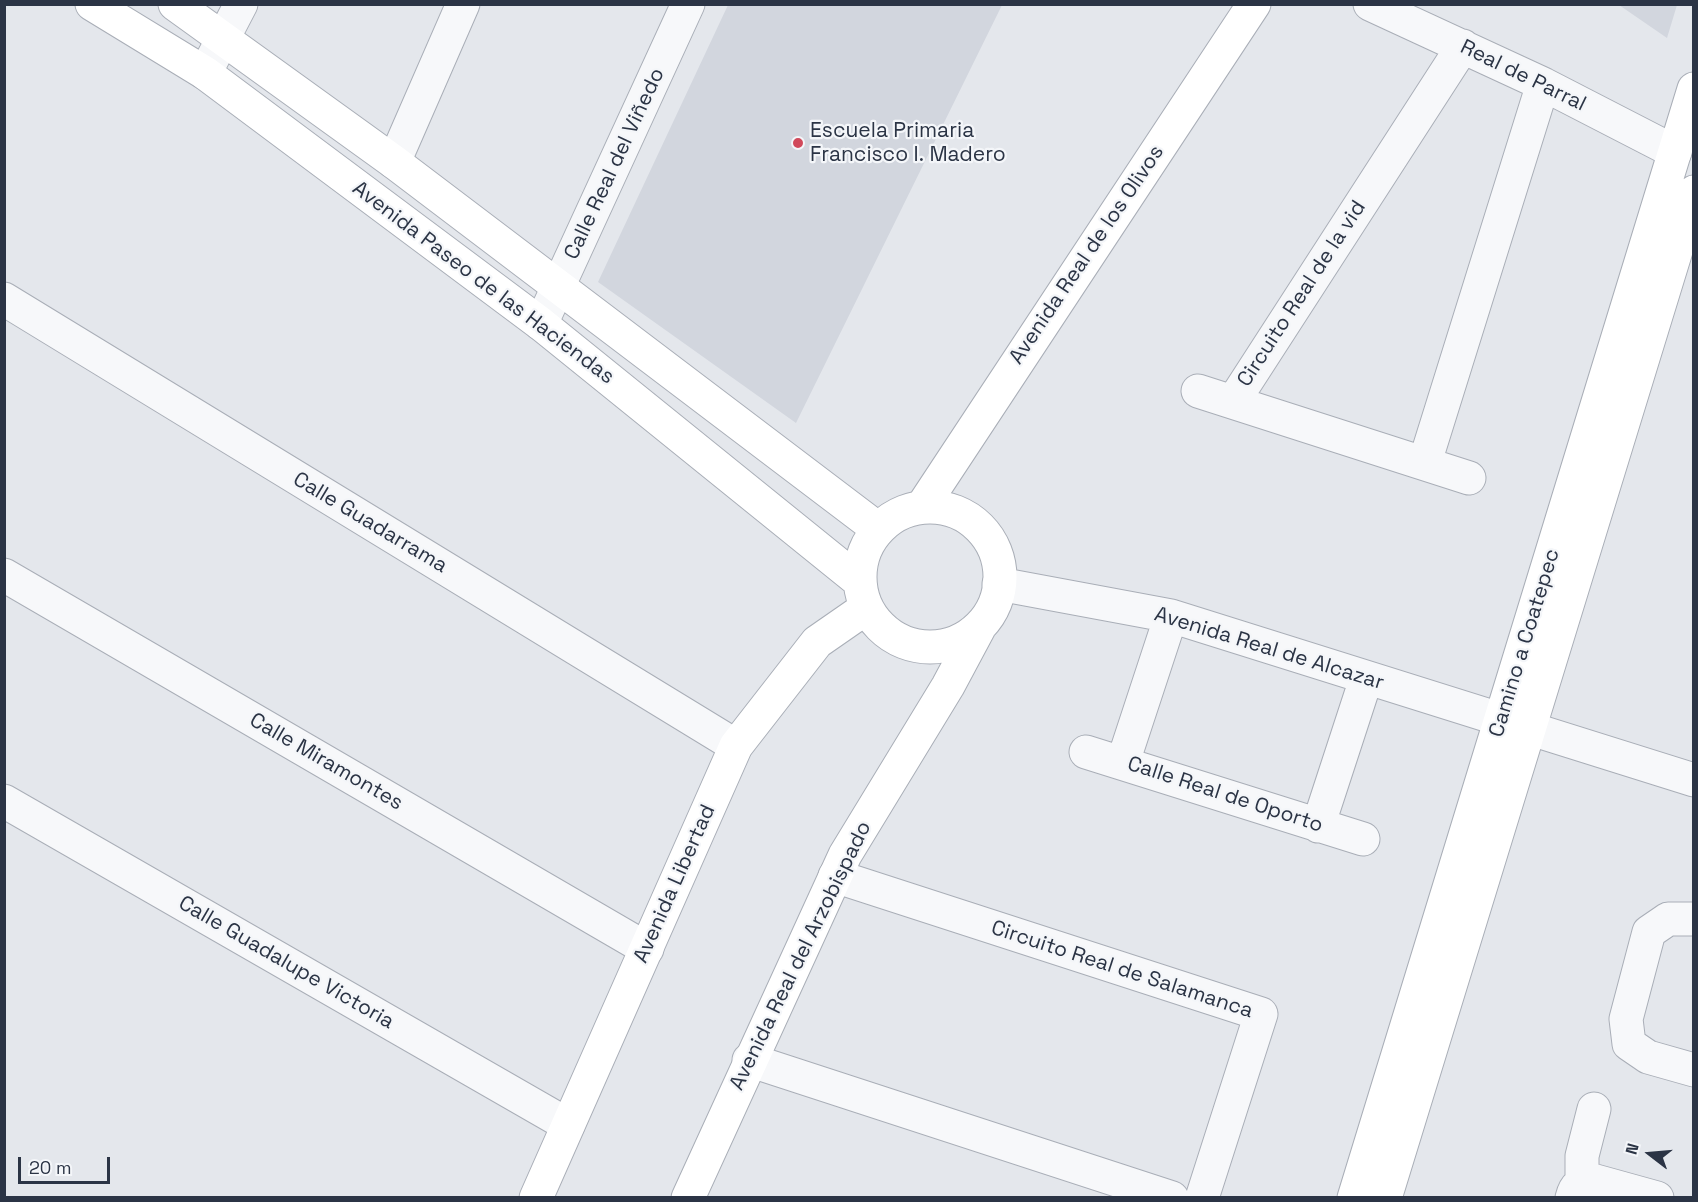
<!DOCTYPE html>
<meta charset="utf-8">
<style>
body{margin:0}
#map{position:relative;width:1698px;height:1202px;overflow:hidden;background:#e4e7ec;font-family:"Space Grotesk",sans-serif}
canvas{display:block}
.frame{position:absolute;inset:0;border:6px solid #2b3445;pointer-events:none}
.north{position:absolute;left:1620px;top:1124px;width:60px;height:60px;-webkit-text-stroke:4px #f4f6f9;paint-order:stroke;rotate:286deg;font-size:16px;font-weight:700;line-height:24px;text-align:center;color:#2b3445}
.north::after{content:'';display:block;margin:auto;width:21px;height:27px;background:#2b3445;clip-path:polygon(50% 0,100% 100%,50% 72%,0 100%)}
.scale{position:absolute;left:18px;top:1157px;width:92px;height:27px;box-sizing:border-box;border:3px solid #2b3445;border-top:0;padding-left:8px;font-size:18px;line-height:21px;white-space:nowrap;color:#2b3445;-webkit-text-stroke:4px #f4f6f9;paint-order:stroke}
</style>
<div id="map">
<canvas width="1698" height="1202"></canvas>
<div class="frame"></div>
<div class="north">N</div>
<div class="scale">20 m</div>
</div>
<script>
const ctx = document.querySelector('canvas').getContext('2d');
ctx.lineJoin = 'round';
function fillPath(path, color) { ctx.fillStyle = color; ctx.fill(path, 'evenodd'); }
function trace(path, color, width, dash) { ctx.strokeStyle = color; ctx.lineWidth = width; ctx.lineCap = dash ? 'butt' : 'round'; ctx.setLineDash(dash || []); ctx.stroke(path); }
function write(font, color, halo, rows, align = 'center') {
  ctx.font = font + ' "Space Grotesk",sans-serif'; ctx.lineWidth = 4.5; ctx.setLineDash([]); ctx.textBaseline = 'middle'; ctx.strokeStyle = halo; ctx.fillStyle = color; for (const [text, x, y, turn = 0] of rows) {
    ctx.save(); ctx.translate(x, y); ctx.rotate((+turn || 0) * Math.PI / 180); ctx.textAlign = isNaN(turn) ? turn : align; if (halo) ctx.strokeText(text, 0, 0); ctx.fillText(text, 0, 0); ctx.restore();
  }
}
fillPath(new Path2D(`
 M728,5H1002L796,423L598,282Z
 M1619,5H1677L1667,38Z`), '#d2d6de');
const street = new Path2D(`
 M1370,4L1543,84L1675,152
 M205,73L241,4
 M394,162L463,4
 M4,299L736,746
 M541,324L688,4
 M1198,391L1469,478
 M1233,402L1463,46
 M1425,462L1543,84
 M4,575L647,949
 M999,584L1171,616L1694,780
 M1086,752L1363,839
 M1123,762L1171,616
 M4,801L568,1125
 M1318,826L1366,679
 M835,876L1261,1014L1202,1198
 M1694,919H1668L1649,932L1626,1019L1629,1044L1648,1057L1694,1070
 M749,1060L1172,1198
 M1582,1181V1156L1594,1109
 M1572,1198C1575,1186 1580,1182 1592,1180L1657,1198`);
const secondary = new Path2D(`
 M92,4L205,73L541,324L859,581
 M175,4L394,162L878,529
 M860 577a70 70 0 1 1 140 0a70 70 0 1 1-140 0Z
 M922,507L1254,4
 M536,1198L736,746L817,642L866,608
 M688,1198L845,855L948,686L979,628
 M1354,1198L1694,89
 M1385,1198L1694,192`);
trace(street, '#a9aeb7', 35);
trace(secondary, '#a9aeb7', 35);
trace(street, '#f7f8fa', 33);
trace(secondary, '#fff', 33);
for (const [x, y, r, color] of [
 [798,143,6,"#d1495b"]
]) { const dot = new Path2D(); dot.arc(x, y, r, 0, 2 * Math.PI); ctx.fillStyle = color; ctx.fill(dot); trace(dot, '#f4f6f9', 2); }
write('21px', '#2b3445', '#f4f6f9', [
 ["Real de Parral",1523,76,26],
 ["Calle Real del Viñedo",615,164,-65],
 ["Avenida Real de los Olivos",1087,255,-56],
 ["Avenida Paseo de las Haciendas",483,283,37],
 ["Circuito Real de la vid",1302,294,-57],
 ["Calle Guadarrama",370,523,31],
 ["Camino a Coatepec",1525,643,-73],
 ["Avenida Real de Alcazar",1269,649,17],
 ["Calle Miramontes",326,762,30],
 ["Calle Real de Oporto",1225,795,18],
 ["Avenida Libertad",675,884,-66],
 ["Avenida Real del Arzobispado",801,956,-64],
 ["Calle Guadalupe Victoria",286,963,30],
 ["Circuito Real de Salamanca",1122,970,18]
]);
write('21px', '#2b3445', '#f4f6f9', [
 ["Escuela Primaria",810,131],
 ["Francisco I. Madero",810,155]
], 'left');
</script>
